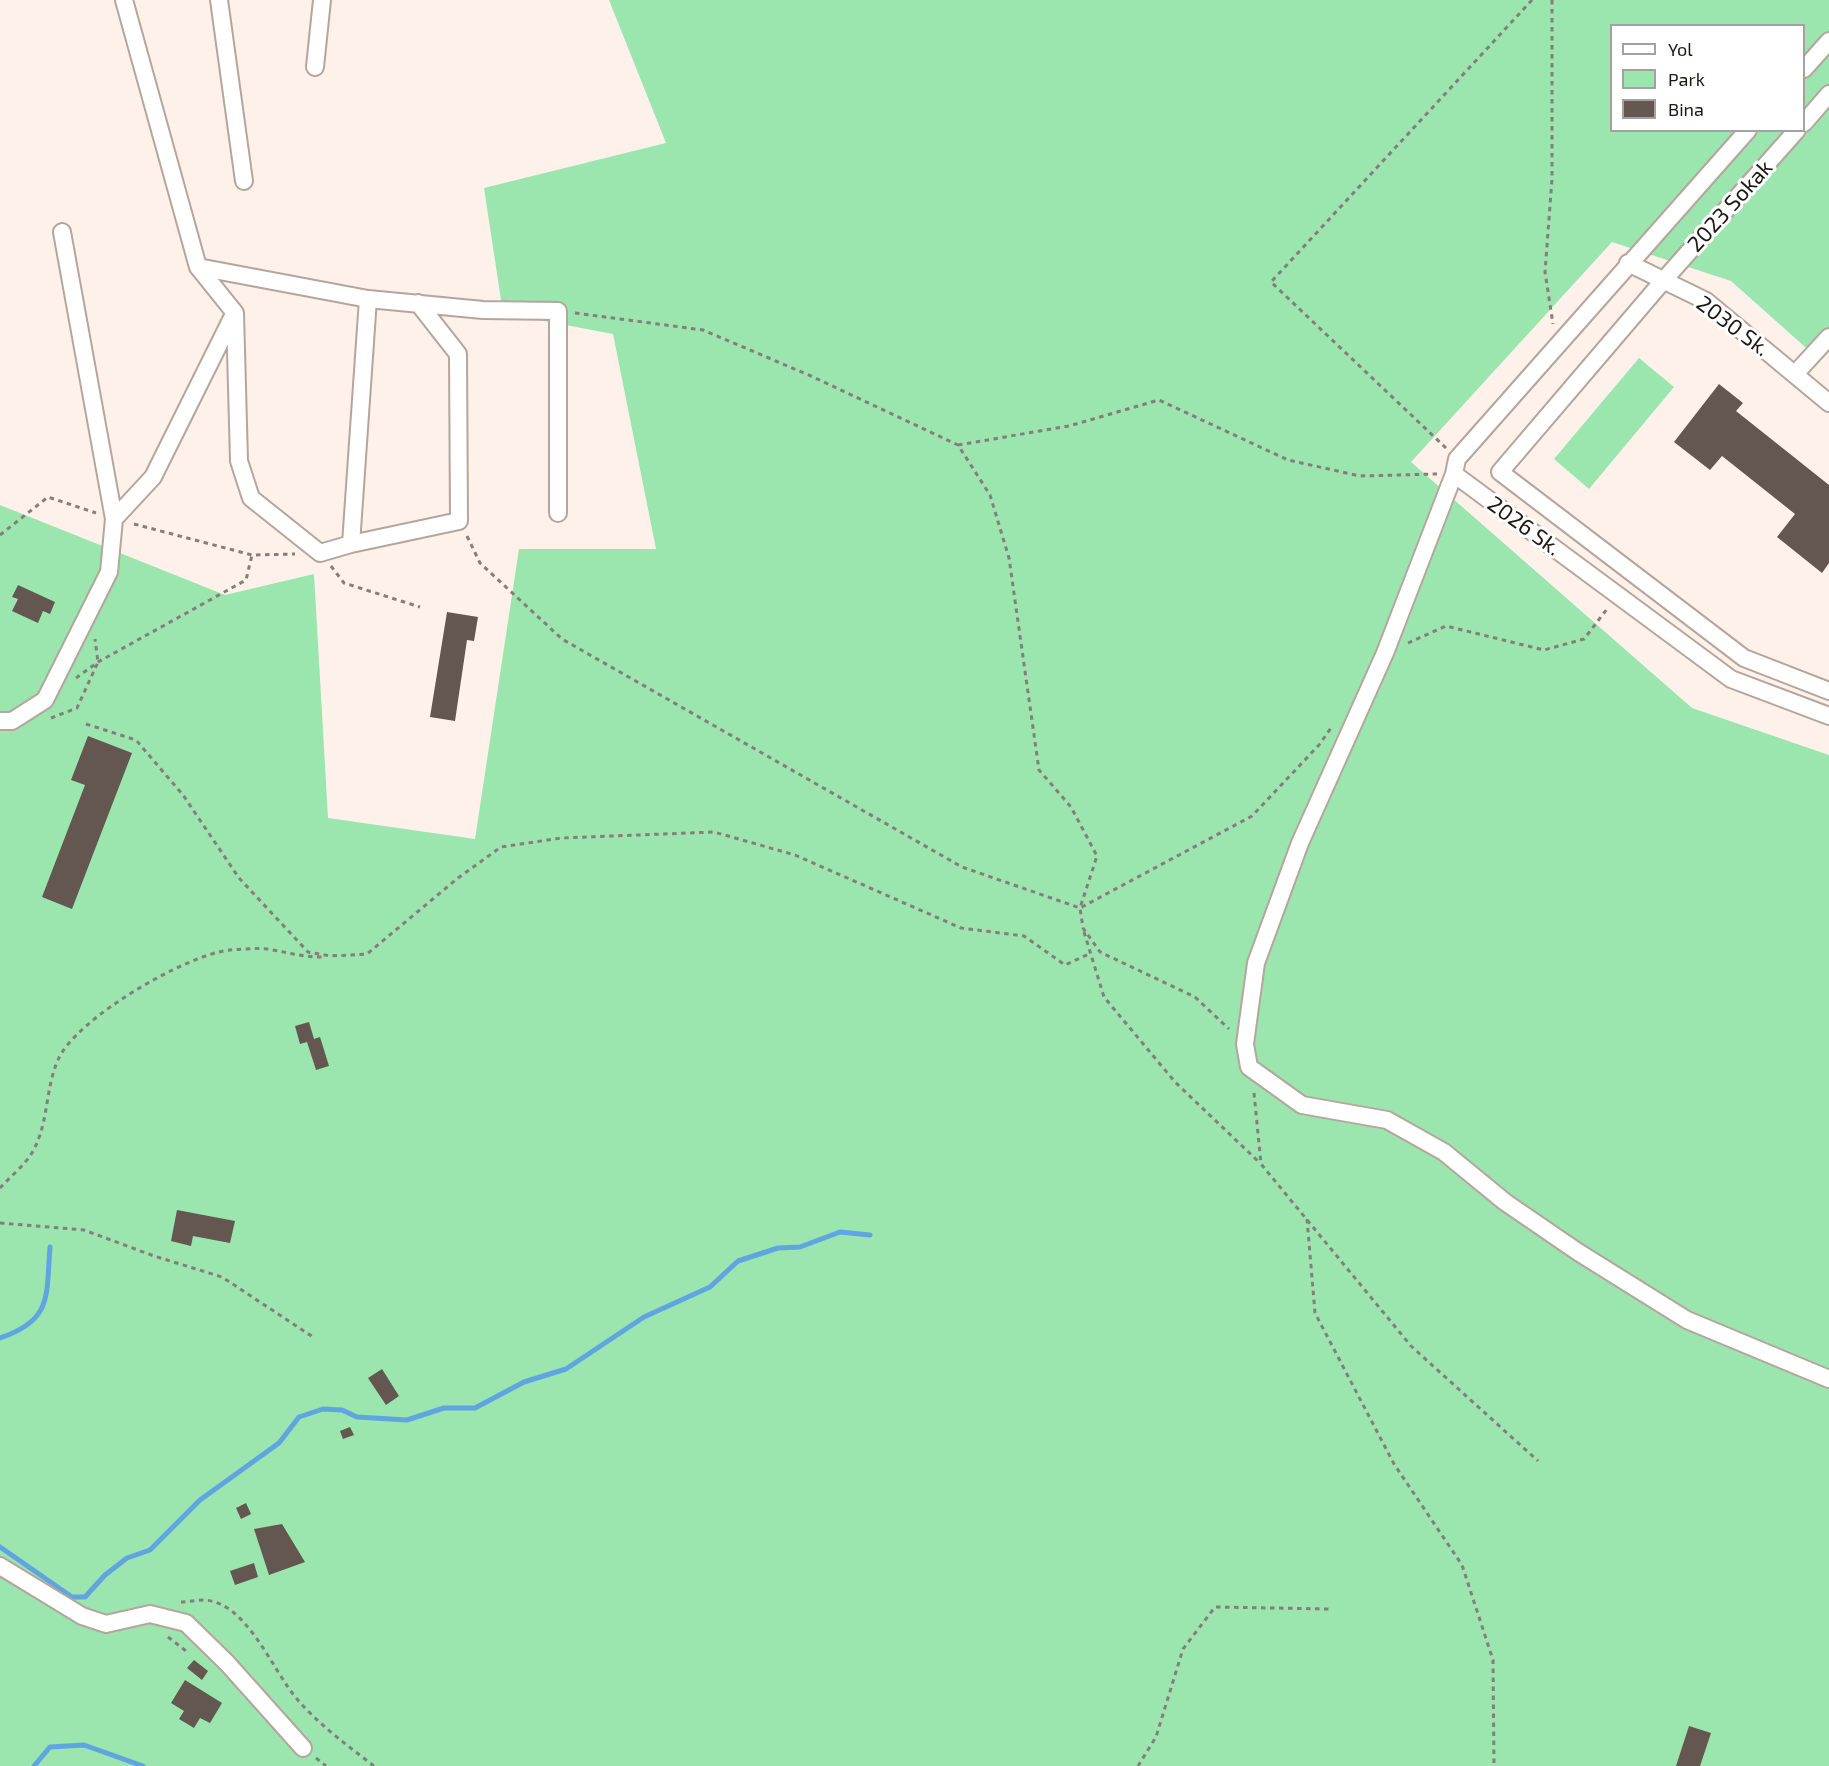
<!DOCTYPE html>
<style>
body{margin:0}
#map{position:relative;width:1829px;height:1766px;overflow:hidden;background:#fef1e9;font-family:"Exo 2",sans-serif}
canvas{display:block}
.legend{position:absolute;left:1610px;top:24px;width:195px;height:108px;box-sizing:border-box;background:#fff;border:2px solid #a4a2a1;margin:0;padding:8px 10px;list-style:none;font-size:18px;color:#1c1714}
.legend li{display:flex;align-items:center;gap:12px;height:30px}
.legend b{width:30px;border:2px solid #a4a2a1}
</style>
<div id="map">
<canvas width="1829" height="1766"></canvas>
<ul class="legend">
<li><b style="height:8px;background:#fff"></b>Yol</li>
<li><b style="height:16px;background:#9be5ae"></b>Park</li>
<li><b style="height:16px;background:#64574f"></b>Bina</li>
</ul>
</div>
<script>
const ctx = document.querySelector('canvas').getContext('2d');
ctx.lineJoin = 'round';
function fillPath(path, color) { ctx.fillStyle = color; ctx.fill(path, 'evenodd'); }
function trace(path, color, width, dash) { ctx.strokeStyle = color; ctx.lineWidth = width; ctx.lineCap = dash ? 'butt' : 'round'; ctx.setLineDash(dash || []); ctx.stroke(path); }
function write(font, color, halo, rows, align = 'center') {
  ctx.font = font + ' "Exo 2",sans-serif'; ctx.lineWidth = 6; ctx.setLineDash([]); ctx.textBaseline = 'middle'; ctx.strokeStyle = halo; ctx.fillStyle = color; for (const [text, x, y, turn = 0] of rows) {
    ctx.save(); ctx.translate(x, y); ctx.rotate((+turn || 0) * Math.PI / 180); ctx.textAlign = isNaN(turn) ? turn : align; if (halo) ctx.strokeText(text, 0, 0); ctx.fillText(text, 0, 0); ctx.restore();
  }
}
fillPath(new Path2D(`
 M609,0H1829V337L1813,354L1731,281L1612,242L1411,462L1692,708L1829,755V1766H0V505L225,595L314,574L328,818L475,839L519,549H656L613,334L503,313L484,188L666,143ZM1612,26H1804V130H1612Z
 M1639,358L1674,387L1589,489L1554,459Z`), '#9be5ae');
trace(new Path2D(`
 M0,1338C53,1320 46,1296 50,1247
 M0,1547L72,1597H85L105,1575L127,1558L150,1550L200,1500L279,1443L299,1417L323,1409L342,1410L357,1417L407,1420L444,1408H475L524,1382L566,1369L644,1317L710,1287L738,1261L778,1248L800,1247L840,1232L870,1235
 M34,1766L50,1747L84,1745L143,1766`), '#61a4e2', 5);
fillPath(new Path2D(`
 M1719,384L1743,403L1736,411L1829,485V563L1822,573L1777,537L1795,514L1722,456L1710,470L1674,442Z
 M18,585L55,602L50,614L43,611L38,623L12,611L18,599L12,597Z
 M447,612L478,617L474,641L467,640L455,721L430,717Z
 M88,736L132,753L72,909L42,897L85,785L71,780Z
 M309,1022L314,1039L320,1037L329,1066L316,1070L307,1042L300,1044L295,1026Z
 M177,1210L235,1221L230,1243L193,1236L191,1246L171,1241Z
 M382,1369L399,1396L386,1405L368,1378Z
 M350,1427L354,1435L343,1439L340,1431Z
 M246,1503L251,1514L241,1519L236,1508Z
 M282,1524L305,1562L269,1575L254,1529Z
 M254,1563L258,1577L235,1585L230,1571Z
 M194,1660L208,1671L202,1680L187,1668Z
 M185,1680L222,1703L210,1723L200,1718L194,1728L179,1719L184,1711L171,1703Z
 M1689,1726L1711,1733L1700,1766H1676Z`), '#64574f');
const minor = new Path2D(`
 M124,0L198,267L235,313L239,461L251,498L320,553L351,544L459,521L458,354L418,303
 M219,0L244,181
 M315,67L322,0
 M1804,69L1829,41
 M1804,123L1829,94
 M1748,130L1457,459L1454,474L1385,653L1300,843L1256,963L1245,1044L1249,1067L1302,1105L1387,1120L1444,1152L1505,1202L1578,1252L1687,1320L1829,1379
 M1797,130L1663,281L1500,472L1744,658L1829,691
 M1628,263L1706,301L1829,403
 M198,267L368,299L483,310L558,311V513
 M1795,374L1829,337
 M1454,474L1731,679L1829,716
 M114,519L153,477L234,314
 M351,544L368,299
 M0,721H12L45,700L109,572L114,519L62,232
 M0,1566L82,1616L106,1624L150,1614L186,1623L227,1663L303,1748`);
trace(minor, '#b4a69d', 20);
trace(new Path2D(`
 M1552,0V179L1545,272L1553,324
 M575,313L703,330L811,376L958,445L990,495L1009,558L1039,770L1071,807L1097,856L1080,908L1083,928L1100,952L1195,997L1229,1029
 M958,445L1069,426L1159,400L1288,460L1360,476L1437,474
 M1446,448L1271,282L1532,0
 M134,524L252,555L295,554
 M0,535L48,497L96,513
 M467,536L480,563L562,639L962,867L1080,908L1252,816L1319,745L1331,728
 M331,566L344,583L420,607
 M1408,643L1446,626L1544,650L1584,639L1607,609
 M76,678L98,662L246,580L252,555
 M51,718L77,708L98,662L95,639
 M86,724L136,740L183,795L239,878L308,952L330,956L367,954L458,878L501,847L561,838L714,832L795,855L961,928L1024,936L1065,965L1091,953
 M1084,932L1104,997L1175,1082L1260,1163
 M1254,1093L1261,1164L1411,1346L1538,1461
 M0,1188C10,1177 26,1164 33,1151C49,1122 45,1089 58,1060C75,1019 187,954 230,950C242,949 255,948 267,949C287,952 305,958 325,957
 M1307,1219L1315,1313L1394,1464L1462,1565L1493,1660L1494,1766
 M0,1223L84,1230L154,1256L222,1277L313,1337
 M181,1602C188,1602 196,1600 204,1600C247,1602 272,1670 297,1699C319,1725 347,1745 374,1766
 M168,1637L186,1651
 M316,1758L326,1766
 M1138,1766L1156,1737L1183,1649L1215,1607L1329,1609`), '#877e79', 3, [4.5, 4.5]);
trace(minor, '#fff', 16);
write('22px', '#1c1714', '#fff', [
 ["2023 Sokak",1730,206,-48],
 ["2030 Sk.",1733,326,37],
 ["2026 Sk.",1524,526,36]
]);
</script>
